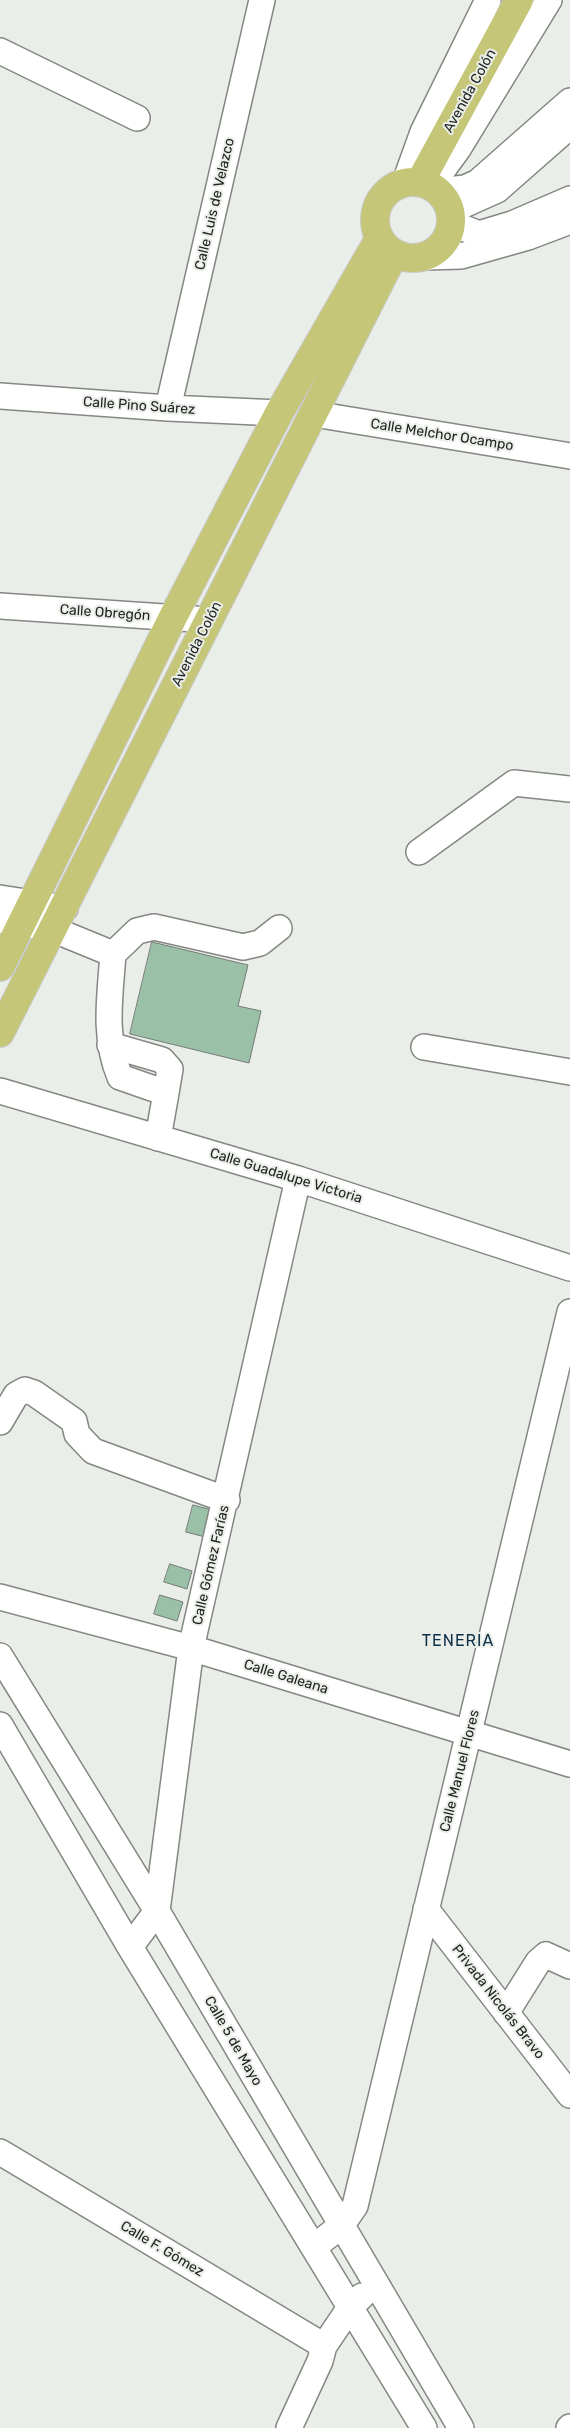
<!DOCTYPE html>
<meta charset="utf-8">
<style>
body{margin:0}
canvas{display:block;background:#eaeee8}
</style>
<canvas width="570" height="2428"></canvas>
<script>
const ctx = document.querySelector('canvas').getContext('2d');
ctx.lineJoin = 'round';
function fillPath(path, color) { ctx.fillStyle = color; ctx.fill(path, 'evenodd'); }
function trace(path, color, width, dash) { ctx.strokeStyle = color; ctx.lineWidth = width; ctx.lineCap = dash ? 'butt' : 'round'; ctx.setLineDash(dash || []); ctx.stroke(path); }
function write(font, color, halo, rows, align = 'center') {
  ctx.font = font + ' Rubik,sans-serif'; ctx.lineWidth = 4; ctx.setLineDash([]); ctx.textBaseline = 'middle'; ctx.strokeStyle = halo; ctx.fillStyle = color; for (const [text, x, y, turn = 0] of rows) {
    ctx.save(); ctx.translate(x, y); ctx.rotate((+turn || 0) * Math.PI / 180); ctx.textAlign = isNaN(turn) ? turn : align; if (halo) ctx.strokeText(text, 0, 0); ctx.fillText(text, 0, 0); ctx.restore();
  }
}
const building = new Path2D(`
 M152,942L248,965L238,1006L261,1011L249,1063L130,1034Z
 M193,1505L216,1511L209,1538L186,1532Z
 M170,1564L192,1571L187,1589L164,1582Z
 M160,1595L183,1602L177,1621L154,1614Z`);
fillPath(building, '#9ac1a7');
trace(building, '#747a76', 1);
const minor = new Path2D(`
 M0,51L137,118
 M405,182L423,132L488,0
 M431,186L458,149L549,0
 M438,191L465,188L478,182L570,101
 M450,211L497,190L570,126
 M451,223L479,234L512,224L570,199
 M426,257L461,256L528,237L570,221
 M0,396L168,408L279,413
 M168,408L262,0
 M314,414L570,456
 M0,606L209,620
 M419,852L514,783L570,789
 M0,898L65,908
 M0,920L52,929L113,954L137,931L154,927L243,947L260,943L279,928
 M113,954C110,996 103,1037 120,1077L166,1093L158,1138
 M110,1045L162,1060L170,1069L166,1093
 M424,1047L570,1072
 M0,1091L298,1179L570,1268
 M0,1422L16,1395L25,1390L34,1393L74,1421L77,1434L93,1451L227,1500
 M0,1597L191,1648L570,1764
 M0,1656L157,1911L461,2428
 M0,1725L130,1947L424,2428
 M426,1909L570,2095
 M130,1947L157,1911L191,1648L298,1179
 M506,2013L538,1962L546,1955L570,1966
 M0,2152L324,2346
 M315,2246L341,2226L355,2206L570,1312
 M289,2428L320,2361L324,2346L351,2306L362,2296
 M569,2428L570,2427`);
const major = new Path2D(`
 M375 220a38 38 0 1 1 76 0a38 38 0 1 1-76 0Z
 M420,182L519,0
 M0,967L173,617L279,413L379,239
 M0,1033L394,254`);
trace(minor, '#848782', 28);
trace(major, '#cacaca', 30);
trace(minor, '#fff', 25);
trace(major, '#c5c677', 28);
write('14px', '#222321', '#eaeee8', [
 ["Avenida Colón",470,91,-61],
 ["Calle Luis de Velazco",215,204,-77],
 ["Calle Pino Suárez",139,406,4],
 ["Calle Melchor Ocampo",442,435,9],
 ["Calle Obregón",105,613,4],
 ["Avenida Colón",197,644,-63],
 ["Calle Guadalupe Victoria",286,1176,17],
 ["Calle Gómez Farías",211,1565,-77],
 ["Calle Galeana",286,1677,17],
 ["Calle Manuel Flores",460,1771,-76],
 ["Privada Nicolás Bravo",498,2002,52],
 ["Calle 5 de Mayo",233,2041,60],
 ["Calle F. Gómez",162,2249,31]
]);
ctx.letterSpacing = '1px';
write('16px', '#0c2e47', '#eaeee8', [
 ["TENERIA",458,1641]
]);
ctx.letterSpacing = '0px';
</script>
